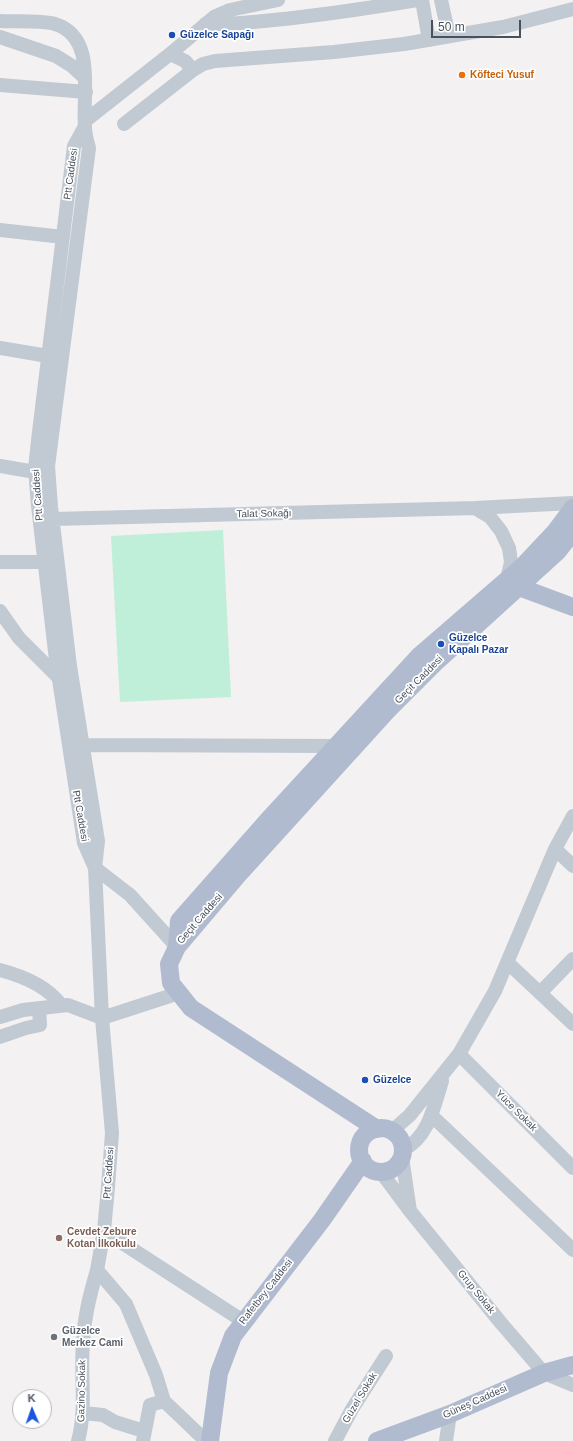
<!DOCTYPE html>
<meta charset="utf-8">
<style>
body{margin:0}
#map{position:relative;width:573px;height:1441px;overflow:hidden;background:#f3f1f1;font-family:Arial,sans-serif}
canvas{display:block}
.north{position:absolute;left:12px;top:1389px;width:40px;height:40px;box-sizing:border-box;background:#fff;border:1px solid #b6b9bf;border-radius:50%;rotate:358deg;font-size:11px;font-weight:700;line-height:16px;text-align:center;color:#48515e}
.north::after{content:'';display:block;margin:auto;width:14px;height:18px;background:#1b55e2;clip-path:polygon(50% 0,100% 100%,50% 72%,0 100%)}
.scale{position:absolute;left:431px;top:20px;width:90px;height:18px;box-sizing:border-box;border:2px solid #48515e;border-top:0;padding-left:5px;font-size:12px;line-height:14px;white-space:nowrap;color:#48515e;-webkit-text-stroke:3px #fff;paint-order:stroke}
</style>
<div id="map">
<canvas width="573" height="1441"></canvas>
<div class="north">K</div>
<div class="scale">50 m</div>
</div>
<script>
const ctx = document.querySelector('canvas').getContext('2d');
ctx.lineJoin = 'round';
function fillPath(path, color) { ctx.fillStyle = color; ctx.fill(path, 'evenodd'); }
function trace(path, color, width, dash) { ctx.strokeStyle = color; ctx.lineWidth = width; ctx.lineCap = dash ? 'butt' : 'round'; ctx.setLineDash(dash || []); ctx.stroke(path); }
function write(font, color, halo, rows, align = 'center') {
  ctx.font = font + ' Arial,sans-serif'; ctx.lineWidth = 3.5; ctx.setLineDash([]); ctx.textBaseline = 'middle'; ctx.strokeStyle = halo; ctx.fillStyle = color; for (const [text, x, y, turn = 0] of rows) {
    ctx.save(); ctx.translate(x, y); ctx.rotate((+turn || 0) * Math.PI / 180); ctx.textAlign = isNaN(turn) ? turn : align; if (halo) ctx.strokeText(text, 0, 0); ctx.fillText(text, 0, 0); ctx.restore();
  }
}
fillPath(new Path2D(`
 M223,530L231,697L120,702L111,536Z`), '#c0efd9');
trace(new Path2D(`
 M422,0L429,40
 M441,0L449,36
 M0,21C15,22 41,20 55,24C97,37 82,94 85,127C85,134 87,141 89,148L48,466L51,507L70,666L98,841L95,868L84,843L56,660L38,506L35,468L39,432L74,146L85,126
 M205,24C235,25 264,21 293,18C335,13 376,7 417,0
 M0,37L56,56L72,66L85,78
 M170,54L185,61L193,70L203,64L215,61L334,52L404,44L503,27L573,9
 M0,85L86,92
 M85,121L170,54L214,17L230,10L278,0
 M124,124L193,70
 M0,230L63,237
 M0,348L48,356
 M0,466L35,472
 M475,508L490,517L501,531L509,548L511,562L507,579
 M53,519L475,508L573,503
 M0,562H44
 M0,611L19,638L58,677
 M83,745L337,746
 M555,849L573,866
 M95,868L102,1018L112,1133L108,1187L104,1231L97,1270L126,1304L156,1375L164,1401L206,1441
 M95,868L130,895L177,947
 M507,962L573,1024
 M0,970C23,976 47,986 61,1005
 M540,993L573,959
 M0,1017L23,1010L68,1005L102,1018L179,993
 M0,1037L26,1028L40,1025L39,1008
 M459,1054L573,1168
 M431,1115L573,1250
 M392,1131L410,1115L459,1054L495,991L555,849L573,816
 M403,1150C429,1137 434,1106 442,1081
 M402,1157L410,1211
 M381,1172L410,1211L501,1323L544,1373L573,1385
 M104,1231L243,1321
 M83,1413L103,1415L115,1422L144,1431
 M78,1441C87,1408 80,1376 83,1343C84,1317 90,1294 97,1270
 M143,1441L150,1405L164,1401
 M335,1441L352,1409L386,1356
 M446,1441L450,1414`), '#c1c9d2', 14);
trace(new Path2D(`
 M511,582L519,587L573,607
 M177,947L179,921L269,819L419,656L523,566L555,532L573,508
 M359 1150a22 22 0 1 1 44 0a22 22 0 1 1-44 0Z
 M377,1129L191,1008L171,983L169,964L177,947L238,875L387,711L437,661L558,551L573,532
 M210,1441L219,1373L233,1336L322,1220L363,1161
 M377,1441L450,1414L544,1373L573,1365`), '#b1bbcf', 18);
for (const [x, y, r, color] of [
 [172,35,4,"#1a4fb4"],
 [462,75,4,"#e8710a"],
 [441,644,4,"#1a4fb4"],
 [365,1080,4,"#1a4fb4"],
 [59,1238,4,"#8d6e63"],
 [54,1337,4,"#6b7280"]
]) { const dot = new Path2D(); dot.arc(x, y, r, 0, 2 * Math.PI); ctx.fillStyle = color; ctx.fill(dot); trace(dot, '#fff', 1.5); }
write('bold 10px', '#164399', '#fff', [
 ["Güzelce Sapağı",180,35],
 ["Güzelce",449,638],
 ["Kapalı Pazar",449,650],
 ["Güzelce",373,1080]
], 'left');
write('bold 10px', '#c56008', '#fff', [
 ["Köfteci Yusuf",470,75]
], 'left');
write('10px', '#48515e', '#fff', [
 ["Ptt Caddesi",71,174,-82],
 ["Ptt Caddesi",38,495,-94],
 ["Talat Sokağı",264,514,-1],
 ["Geçit Caddesi",419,680,-45],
 ["Ptt Caddesi",80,816,80],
 ["Geçit Caddesi",200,919,-49],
 ["Yüce Sokak",516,1111,45],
 ["Ptt Caddesi",109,1173,-86],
 ["Rafetbey Caddesi",266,1292,-52],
 ["Grup Sokak",476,1292,51],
 ["Gazino Sokak",82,1391,-89],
 ["Güzel Sokak",360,1398,-59],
 ["Güneş Caddesi",475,1402,-24]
]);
write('bold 10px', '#785e54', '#fff', [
 ["Cevdet Zebure",67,1232],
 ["Kotan İlkokulu",67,1244]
], 'left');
write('bold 10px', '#5b616d', '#fff', [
 ["Güzelce",62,1331],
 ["Merkez Cami",62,1343]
], 'left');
</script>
